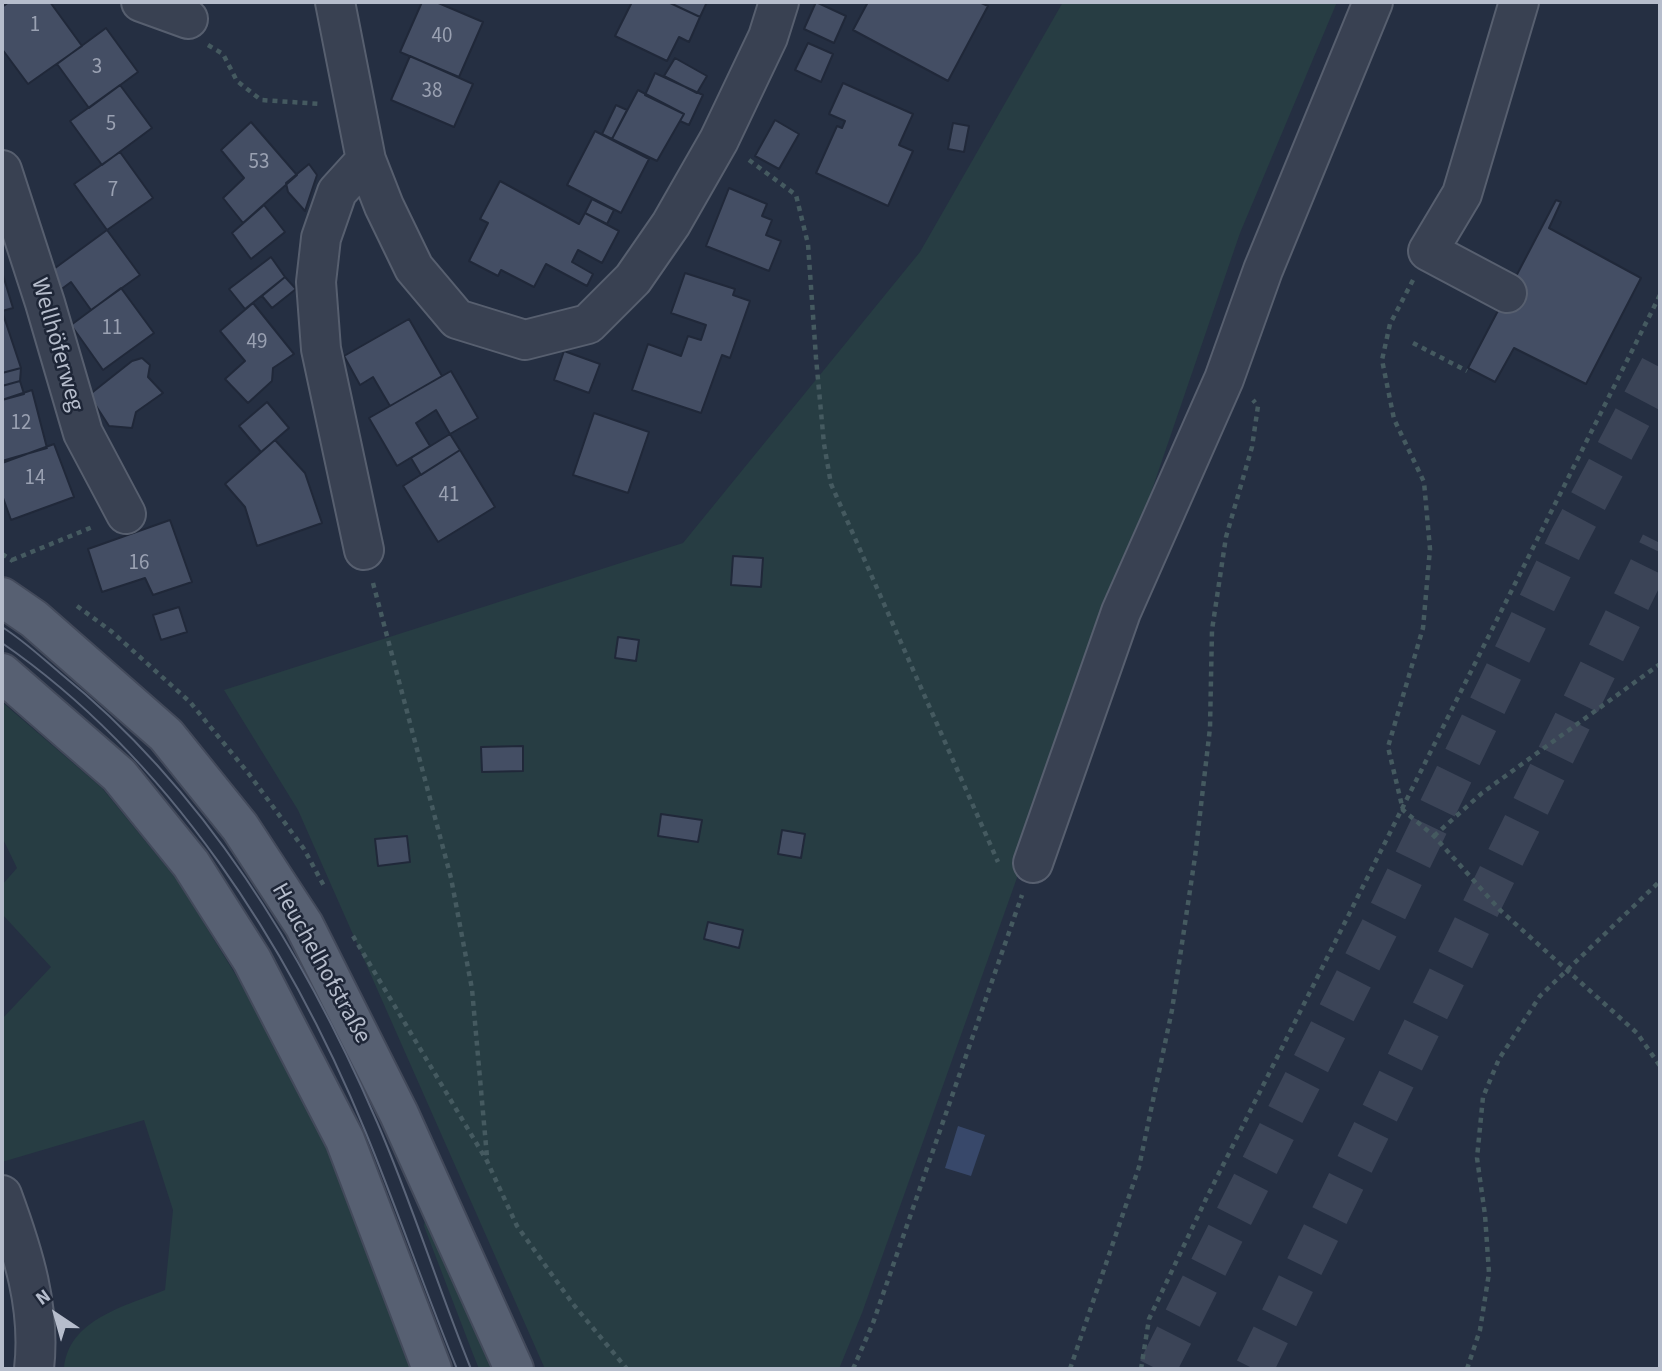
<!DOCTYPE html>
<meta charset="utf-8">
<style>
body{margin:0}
#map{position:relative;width:1662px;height:1371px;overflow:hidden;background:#252f42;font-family:"Source Sans 3",sans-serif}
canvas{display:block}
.frame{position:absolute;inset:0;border:4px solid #b6bdcc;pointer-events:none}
.north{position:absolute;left:21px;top:1280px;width:70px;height:70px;-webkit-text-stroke:5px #1e2637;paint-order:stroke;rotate:324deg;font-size:19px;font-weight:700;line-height:28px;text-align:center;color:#b6bdcc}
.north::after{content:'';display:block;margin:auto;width:24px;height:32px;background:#b6bdcc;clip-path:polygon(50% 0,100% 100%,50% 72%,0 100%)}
</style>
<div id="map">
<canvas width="1662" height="1371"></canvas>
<div class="frame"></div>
<div class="north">N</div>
</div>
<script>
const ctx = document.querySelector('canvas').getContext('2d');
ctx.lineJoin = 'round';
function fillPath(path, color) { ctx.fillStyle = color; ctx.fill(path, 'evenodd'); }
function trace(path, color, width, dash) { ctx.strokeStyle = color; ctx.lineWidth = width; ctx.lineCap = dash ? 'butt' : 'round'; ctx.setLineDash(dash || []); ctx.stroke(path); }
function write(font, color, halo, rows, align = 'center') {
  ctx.font = font + ' "Source Sans 3",sans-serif'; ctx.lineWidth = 5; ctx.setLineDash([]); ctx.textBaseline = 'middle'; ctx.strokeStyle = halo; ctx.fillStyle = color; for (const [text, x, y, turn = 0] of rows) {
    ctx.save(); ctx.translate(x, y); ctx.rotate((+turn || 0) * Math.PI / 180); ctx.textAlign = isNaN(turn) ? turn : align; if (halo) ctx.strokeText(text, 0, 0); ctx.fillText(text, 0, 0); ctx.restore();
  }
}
fillPath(new Path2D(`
 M1063,2H1337L1240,233L1071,726L862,1313L839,1369H545L298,810L224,690L683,543L920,252Z
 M2,702L102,788L178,881L237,977L283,1058L330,1154L411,1369H64C68,1319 126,1306 165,1290L173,1210L144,1120L2,1162V1019L51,967L2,914V885L17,868L2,837Z
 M426,1212L494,1369H479L473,1354L424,1226Z`), '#273d43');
fillPath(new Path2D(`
 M958,1126L985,1135L971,1176L945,1168Z`), '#38486a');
const building = new Path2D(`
 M9,2H50L82,46L28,84L2,49V7Z
 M422,2H436L483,22L459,77L400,52Z
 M632,2H668L700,17L689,42L679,37L667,61L615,36Z
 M668,2H707L700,17Z
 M816,2L846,16L834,43L804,29Z
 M868,2H979L988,6L948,81L853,30Z
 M106,28L138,72L89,108L57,64Z
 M808,43L833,54L821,82L795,70Z
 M410,56L473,84L454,127L391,100Z
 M675,58L707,76L697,93L664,76Z
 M655,73L703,95L689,125L680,121L684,114L645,95Z
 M843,83L913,114L899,145L913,151L888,206L816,173L837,126L842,128L845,121L829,114Z
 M120,85L152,128L102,165L70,121Z
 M638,90L684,114L657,161L612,139Z
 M616,105L627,110L612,139L602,134Z
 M775,120L799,134L779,169L755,156Z
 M251,122L297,175L243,223L223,198L244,178L221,150Z
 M953,123L969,126L964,152L948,149Z
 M595,131L649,159L621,213L567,185Z
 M120,152L153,198L107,230L74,184Z
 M309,164L317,175L305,211L288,192L286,183Z
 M500,181L579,224L585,213L619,231L602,263L578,250L572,262L593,274L587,286L546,264L534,287L501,270L498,276L469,261L488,223L480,219Z
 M729,188L767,204L762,216L772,220L766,235L781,241L769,271L706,246Z
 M592,199L614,210L607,224L585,213Z
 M1556,200L1561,202L1549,228L1641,278L1586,384L1514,348L1495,382L1468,368Z
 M264,205L285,232L251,259L232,233Z
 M107,230L140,275L91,310L71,282L59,291L47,274Z
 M271,257L285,277L245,309L229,289Z
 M2,272L13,308L2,311Z
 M685,273L735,289L733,295L750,301L730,358L722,355L701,413L632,390L648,344L681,356L688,336L701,340L706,325L671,313Z
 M285,277L296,289L272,308L262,296Z
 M121,288L154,333L103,370L71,325Z
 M253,303L294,354L273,368L272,381L248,403L225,379L245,361L220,331Z
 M2,311L21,368L2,373Z
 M409,319L442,376L390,406L373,377L360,385L344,356Z
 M564,351L600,364L589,393L554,380Z
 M142,358L150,365L148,377L163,393L136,412L132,428L109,426L89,395L132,361Z
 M21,368L20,381L2,386V373Z
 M451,371L478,418L450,434L436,410L416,423L430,446L397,466L369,418Z
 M20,381L24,394L2,400V386Z
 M32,390L47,448L2,461V400Z
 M267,402L289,428L261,452L239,426Z
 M594,413L649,432L628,493L573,475Z
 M450,434L460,450L421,475L411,458Z
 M275,440L305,473L322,523L257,546L245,507L225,484Z
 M54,444L74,497L11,520L2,495V463Z
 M460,450L495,507L438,542L403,486Z
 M170,520L192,582L153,595L145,578L102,592L88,549Z
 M733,556L763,558L761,587L731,585Z
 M179,607L187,632L161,640L153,615Z
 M618,637L639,640L636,661L615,658Z
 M523,746V771L482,772L481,747Z
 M661,814L702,820L698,842L658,836Z
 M782,830L805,834L801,858L778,854Z
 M407,836L410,862L378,866L375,839Z
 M708,922L743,930L739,948L704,939Z`);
fillPath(building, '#444e64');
trace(building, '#202839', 2);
trace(new Path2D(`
 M1157,1369L1388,911L1567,541L1660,365
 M1254,1369L1660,543`), '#3b4457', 38, [38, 19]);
const minor = new Path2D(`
 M141,2L188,19
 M335,2L366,160L384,206L414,268L457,319L525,340L588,324L633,279L671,224L719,140L768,37L779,2
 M2,170L45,303L83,433L126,514
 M1507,293L1428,251L1462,194L1519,2
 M364,550L321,349L316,282L321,238L337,192L366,160
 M1033,863L1121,612L1224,379L1263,270L1373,2
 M2,1195C23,1252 41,1308 34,1369`);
const major = new Path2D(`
 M2,597L34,619L166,735L240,827L304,925L399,1114L514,1369
 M2,673L119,775L191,864L252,960L345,1140L432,1369`);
trace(minor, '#575f6f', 42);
trace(major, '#434a5b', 42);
trace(new Path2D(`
 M208,45L223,54L237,81L261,100L321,104
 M749,160L796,195L808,244L816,358L824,444L831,484L998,862
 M1413,280L1390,324L1382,360L1394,419L1424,482L1430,549L1423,628L1388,747L1403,810L1434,836L1500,910L1637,1033L1660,1066
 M1413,343L1467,371
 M2,554L13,561
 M12,560L95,526
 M373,583L451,878L472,989L487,1157
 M77,606L111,631L190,702L249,774L304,849L324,886
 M1434,836L1482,793L1660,664
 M353,936L487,1161L517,1226L573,1304L627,1369
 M853,1369L873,1323L1022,895
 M1070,1369L1139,1167L1172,1010L1195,857L1210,728L1212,630L1226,537L1252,447L1258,406L1253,400
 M1141,1369L1149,1319L1206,1199L1660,295
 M1467,1369L1480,1330L1489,1273L1485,1215L1477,1158L1483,1097L1499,1059L1540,996L1660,881`), '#455a60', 4.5, [5, 5]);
trace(minor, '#394152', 38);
trace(major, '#576072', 38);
trace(new Path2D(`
 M2,627C23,640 41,657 60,673C205,790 304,953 377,1122C412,1203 438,1288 471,1369
 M2,643C169,758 290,947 366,1133C398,1211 425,1291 457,1369`), '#5b6579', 2);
write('21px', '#9aa1b2', null, [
 ["1",35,26],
 ["40",442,37],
 ["3",97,68],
 ["38",432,92],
 ["5",111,125],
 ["53",259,163],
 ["7",113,191],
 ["11",112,329],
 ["49",257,343],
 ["12",21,424],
 ["14",35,479],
 ["41",449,496],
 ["16",139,564]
]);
write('24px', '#b6bdcc', '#1e2637', [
 ["Wellhöferweg",56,345,74],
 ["Heuchelhofstraße",320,964,61]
]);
</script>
